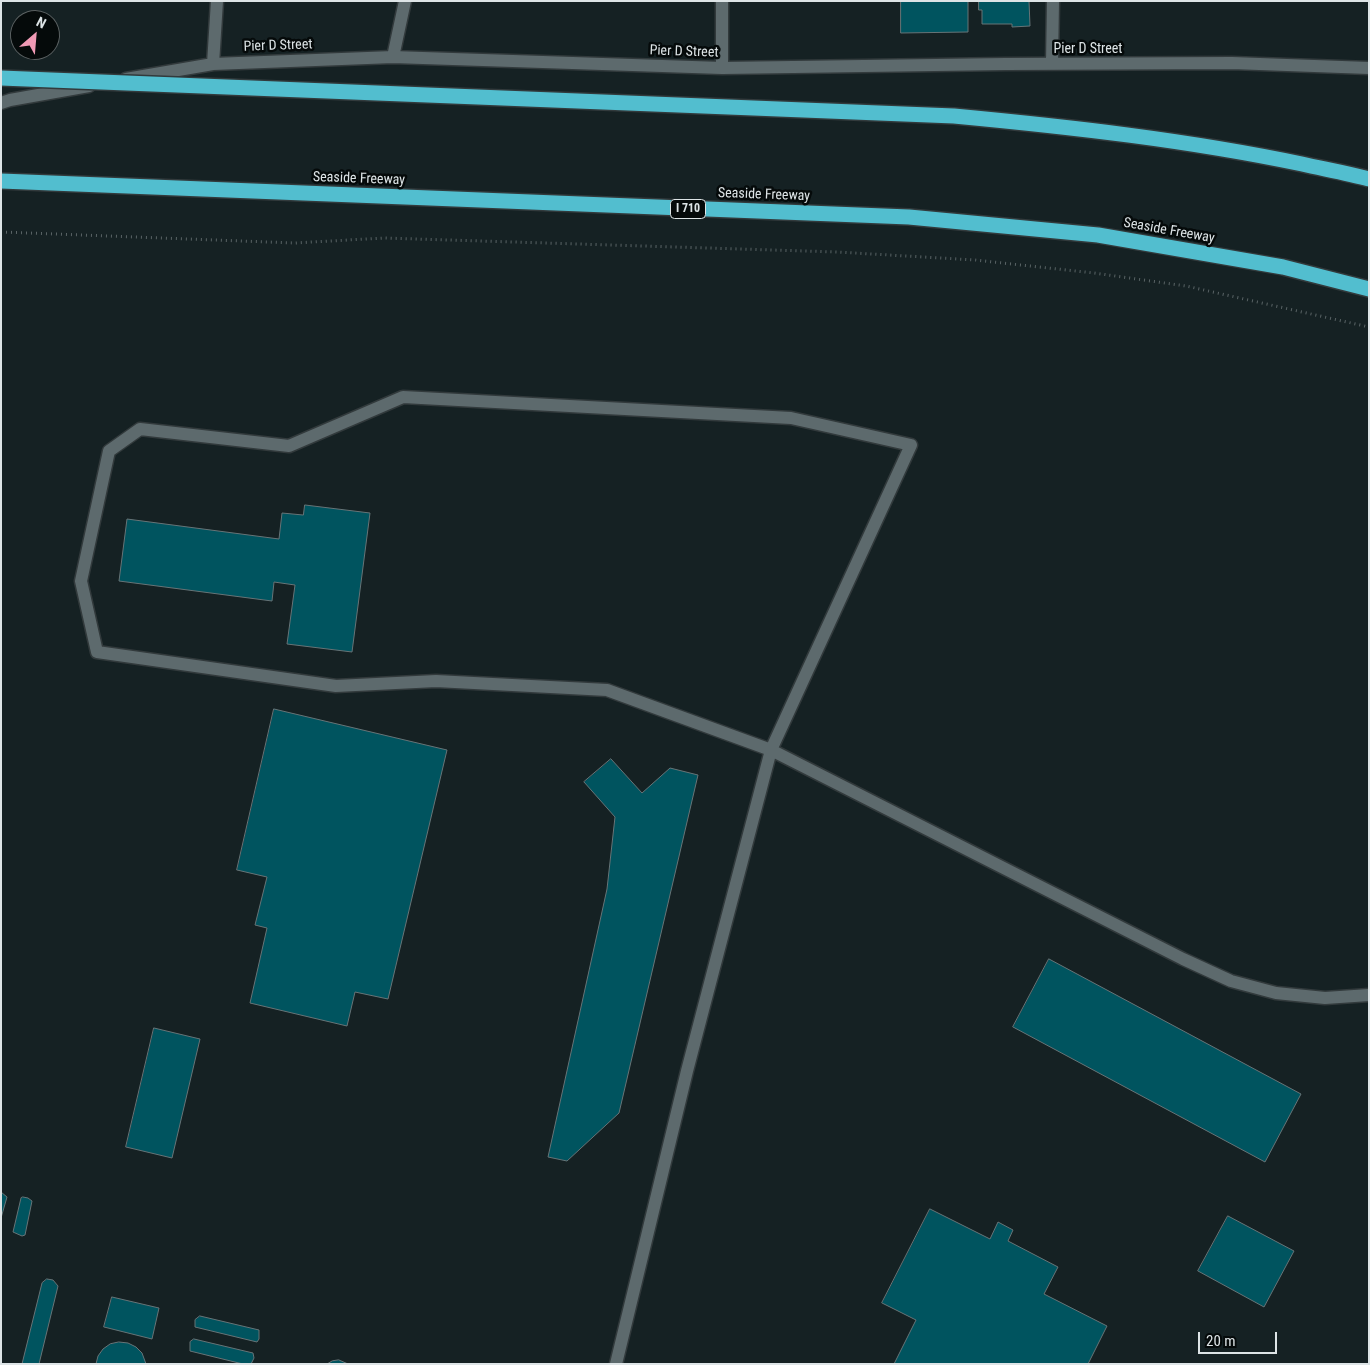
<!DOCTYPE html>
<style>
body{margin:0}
#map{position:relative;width:1370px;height:1365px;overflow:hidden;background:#152123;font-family:"Roboto Condensed",sans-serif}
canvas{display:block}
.frame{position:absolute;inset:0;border:2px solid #dde4e6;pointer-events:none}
.north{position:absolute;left:10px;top:10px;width:50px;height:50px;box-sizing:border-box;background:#050a0a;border:1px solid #5b6162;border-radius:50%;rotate:27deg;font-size:14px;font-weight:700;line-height:20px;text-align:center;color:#dde4e6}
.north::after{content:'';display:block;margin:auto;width:18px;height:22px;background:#f09ab5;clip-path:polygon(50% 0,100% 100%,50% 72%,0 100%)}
.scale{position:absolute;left:1198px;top:1332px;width:79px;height:22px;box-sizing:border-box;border:2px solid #dde4e6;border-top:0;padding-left:6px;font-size:15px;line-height:18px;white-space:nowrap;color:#dde4e6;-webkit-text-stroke:4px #050a0a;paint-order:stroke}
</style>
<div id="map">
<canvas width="1370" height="1365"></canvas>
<div class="frame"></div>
<div class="north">N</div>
<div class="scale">20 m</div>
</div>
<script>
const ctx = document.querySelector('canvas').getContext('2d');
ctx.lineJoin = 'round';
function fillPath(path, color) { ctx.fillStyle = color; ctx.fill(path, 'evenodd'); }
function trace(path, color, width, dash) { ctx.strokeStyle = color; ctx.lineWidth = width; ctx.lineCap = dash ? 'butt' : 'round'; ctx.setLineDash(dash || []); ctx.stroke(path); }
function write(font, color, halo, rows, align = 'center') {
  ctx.font = font + ' "Roboto Condensed",sans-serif'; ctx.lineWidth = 5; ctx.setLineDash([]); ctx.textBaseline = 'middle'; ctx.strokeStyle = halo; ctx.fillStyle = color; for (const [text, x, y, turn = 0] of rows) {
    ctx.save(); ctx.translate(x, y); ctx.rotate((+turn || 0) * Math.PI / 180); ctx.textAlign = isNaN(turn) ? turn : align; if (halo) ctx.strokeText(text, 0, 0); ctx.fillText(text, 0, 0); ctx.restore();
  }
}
const building = new Path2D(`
 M901,1H968V32L901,33Z
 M979,1H1029L1030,26L1012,27V24H982V10H979Z
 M305,505L370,513L352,652L287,644L295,585L274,582L272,601L119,581L127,519L279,539L282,513L303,515Z
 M274,709L447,750L388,999L355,992L347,1026L250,1003L267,928L255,925L267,877L237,870Z
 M611,759L642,793L670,768L698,775L619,1113L567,1161L548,1157L607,889L615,817L584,782Z
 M1049,959L1301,1094L1265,1162L1013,1027Z
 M154,1028L200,1039L172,1158L126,1147Z
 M1,1192L7,1197L1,1218Z
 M23,1197L28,1198L32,1201L25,1235L22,1236L13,1232L21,1198Z
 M930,1209L990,1239L998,1222L1013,1230L1008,1241L1058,1267L1044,1294L1107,1326L1088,1364H894L916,1320L882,1303Z
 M1228,1216L1294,1251L1264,1307L1198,1271Z
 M47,1279L53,1280L58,1286L39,1364H22L42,1283Z
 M112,1297L159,1308L152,1339L104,1327Z
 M200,1316L259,1330V1339L257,1342L195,1327V1320Z
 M194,1339L253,1353L254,1358L251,1364H243L190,1351V1342Z
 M119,1342L128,1343L136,1347L142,1353L146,1364H96L98,1356L103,1349L110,1344Z
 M339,1360L348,1364H327L332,1361Z`);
fillPath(building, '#00545f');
trace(building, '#677477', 1);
const minor = new Path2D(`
 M722,1V68
 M393,57L405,1
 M213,64L217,1
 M1052,64L1053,1
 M126,79L213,64L393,57L722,68L1006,64L1232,63L1369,68
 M1,103L10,100L89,86
 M616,1364L687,1071L771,750L911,445L791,418L403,397L289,446L140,429L109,451L81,581L97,652L336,686L436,681L607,690L771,750L1183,959L1231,981L1276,993L1325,998L1369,995`);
const highway = new Path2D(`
 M1,181L909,217L1098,235L1283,267L1369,289`);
trace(minor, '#323a3c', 15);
trace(highway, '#323a3c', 18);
trace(new Path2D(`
 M1,232L295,243L384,238L837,252L975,260L1094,273L1186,286L1369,327`), '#5a6466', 3, [1, 4]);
trace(minor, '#5d6a6d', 12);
trace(highway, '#52becf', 15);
const highwayBridge = new Path2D(`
 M1,78L954,116C1071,127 1187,140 1302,164C1324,169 1347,173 1369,179`);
trace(highwayBridge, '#323a3c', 18, []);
trace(highwayBridge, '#52becf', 15);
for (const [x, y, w] of [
 [688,209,35]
]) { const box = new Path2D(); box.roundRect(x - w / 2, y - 9.5, w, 19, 4); ctx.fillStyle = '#050a0a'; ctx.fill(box); trace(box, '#dde4e6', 1); }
write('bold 12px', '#dde4e6', null, [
 ["I 710",688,209]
]);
write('14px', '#dde4e6', '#050a0a', [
 ["Pier D Street",278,46,-2],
 ["Pier D Street",1088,49],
 ["Pier D Street",684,52,2],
 ["Seaside Freeway",359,179,2],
 ["Seaside Freeway",764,195,2],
 ["Seaside Freeway",1169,231,10]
]);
</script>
